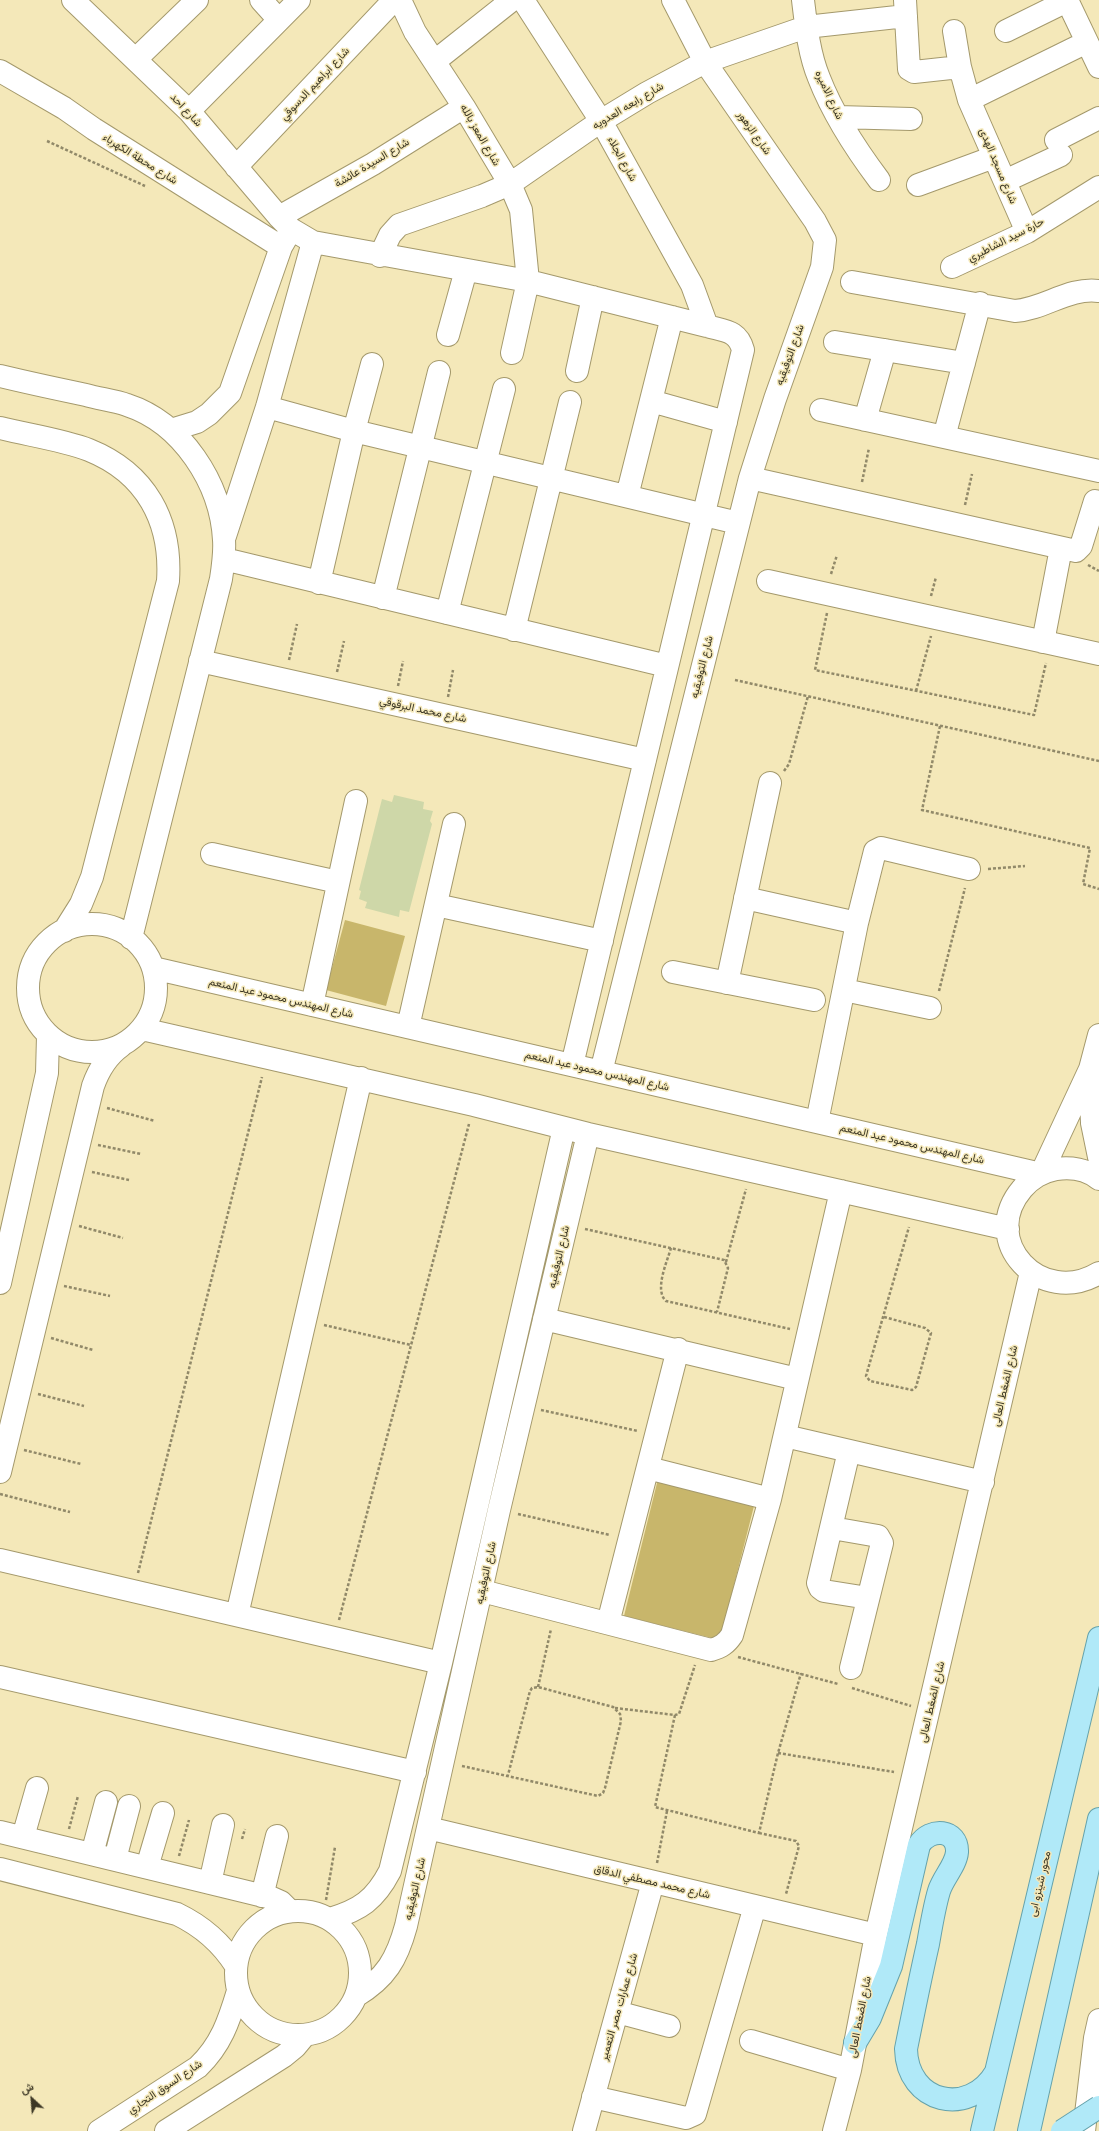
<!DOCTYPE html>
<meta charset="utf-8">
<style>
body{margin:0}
#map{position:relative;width:1099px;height:2131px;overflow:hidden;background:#f4e8b9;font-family:"Noto Sans",Vazirmatn,sans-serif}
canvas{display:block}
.north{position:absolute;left:12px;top:2079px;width:40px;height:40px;-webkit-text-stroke:3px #f4e8b9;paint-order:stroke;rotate:334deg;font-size:11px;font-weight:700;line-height:16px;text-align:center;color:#3c3725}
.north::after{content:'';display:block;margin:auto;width:14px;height:18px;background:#3c3725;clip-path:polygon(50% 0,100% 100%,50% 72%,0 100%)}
</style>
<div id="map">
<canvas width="1099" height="2131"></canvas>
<div class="north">ش</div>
</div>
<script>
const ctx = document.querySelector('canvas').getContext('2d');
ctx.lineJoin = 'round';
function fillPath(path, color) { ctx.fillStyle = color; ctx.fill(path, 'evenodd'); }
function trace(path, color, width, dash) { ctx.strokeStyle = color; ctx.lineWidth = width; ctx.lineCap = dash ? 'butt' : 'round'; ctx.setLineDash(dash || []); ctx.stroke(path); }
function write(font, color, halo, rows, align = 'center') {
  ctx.font = font + ' "Noto Sans",Vazirmatn,sans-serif'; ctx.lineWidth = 3; ctx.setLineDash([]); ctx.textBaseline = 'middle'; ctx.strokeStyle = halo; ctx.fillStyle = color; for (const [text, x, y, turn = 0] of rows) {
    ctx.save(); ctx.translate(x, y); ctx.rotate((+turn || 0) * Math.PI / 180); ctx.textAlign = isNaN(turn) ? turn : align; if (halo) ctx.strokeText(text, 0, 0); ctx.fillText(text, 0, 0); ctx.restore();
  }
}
fillPath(new Path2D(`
 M345,920L405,936L386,1006L326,990Z
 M658,1479L755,1502L720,1640L624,1616Z`), '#c8b66b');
fillPath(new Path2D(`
 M394,795L424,802L423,809L433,811L430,821L432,824L409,912L400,910L399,917L365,908L367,902L359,899L361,891L359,890L382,799L392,802Z`), '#ced7a8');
const minor = new Path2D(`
 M73,0L189,111L279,217L291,229L313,242L528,281L707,326C724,331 738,330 743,350L572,1065
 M261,0L279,20
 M400,0L415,32L464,107L510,184L521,210L528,281L512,353
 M523,0L601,121L692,285L707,326
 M803,0C806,25 809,54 819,78C833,114 855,148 879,180
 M905,0L909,69L914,72L960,67
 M1067,0L1099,67
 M954,31L960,67L969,100L1027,232
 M1006,31L1067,1
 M136,59L197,0
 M435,61L512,0
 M0,71L64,108L94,129L281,247
 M969,100L1087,42
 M189,111L299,0
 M838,117L911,119
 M1056,140L1099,118
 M236,167L394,0
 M1005,181L1061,155
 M918,185L994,157
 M279,217L373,164L464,107
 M380,256L390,235L399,225L482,196L510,184L601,121L647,93L705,62L806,27L906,16
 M952,267L1027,232L1099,187
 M852,282L1015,311C1045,309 1068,287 1099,291
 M448,335L466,270
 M835,342L964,363
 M577,371L593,297
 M0,376C29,383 57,389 86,395C99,399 114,400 127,405C182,423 221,483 224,540C225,553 223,566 221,579L131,938
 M651,401L726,422
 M267,407L354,431L738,523
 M821,410L1099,471
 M865,420L885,350
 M0,428C28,435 63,440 89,450C146,473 172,521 168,581L92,877L81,904L64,931
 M171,430L197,422L209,414L230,393L281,247L288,235
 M944,437L980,303
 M750,478L1076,551L1081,546L1095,501
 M627,496L672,317
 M225,536L267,407L313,242
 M224,559L667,666
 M768,581L1099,654
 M319,583L354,431L372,364
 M383,598L439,372
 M447,613L504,389
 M514,630L570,402
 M1043,642L1061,548
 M200,661L645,760
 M212,854L338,882
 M745,898L857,923
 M436,905L602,941
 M28 988a64 64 0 1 1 128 0a64 64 0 1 1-128 0Z
 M153,968L1041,1174L1090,1069L1099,1035
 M673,972L814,1000
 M727,983L770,783
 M844,990L930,1008
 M312,1005L356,801
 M408,1027L454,824
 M142,1029L474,1105L588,1134L1008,1229
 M601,1072L750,478L775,399L822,267L825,240L815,221L705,62L673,0
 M1090,1076L1092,1123L1099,1157
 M817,1122L857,923L875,851L881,848L969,869
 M1099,1179C1087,1169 1070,1167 1056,1169C1043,1171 1030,1179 1022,1189C978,1241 1041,1308 1099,1273
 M0,1283L47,1073L48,1036
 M544,1319L797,1379
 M785,1436L983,1482
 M849,1451L818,1583L820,1588L824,1591L868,1598
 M648,1468L770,1499
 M0,1472L93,1086C99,1069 107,1056 121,1046
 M832,1528L878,1536L882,1543L851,1668
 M0,1560L441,1663
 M482,1591L711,1650C721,1647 726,1644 732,1635L770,1499L841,1191
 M237,1615L361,1078
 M608,1623L678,1349
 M0,1677L415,1772
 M428,1828L876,1935
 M0,1832L272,1898L281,1902L290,1911
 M23,1837L37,1788
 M92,1854L106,1802
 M115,1859L129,1806
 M147,1867L163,1813
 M0,1869L177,1914C202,1926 221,1942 236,1966
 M210,1883L223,1825
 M262,1896L277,1836
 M236 1973a62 62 0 1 1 124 0a62 62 0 1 1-124 0Z
 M330,1919C360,1910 375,1900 390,1871L441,1663L564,1128
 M356,1996C386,1978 397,1959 406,1926L499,1510L588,1134
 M617,2012L669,2026
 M751,2041L850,2070
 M593,2097L686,2118L695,2114L755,1906
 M99,2131L198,2067C221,2045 229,2021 238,1991
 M166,2131L284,2056L295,2047L305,2035
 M584,2131L653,1882
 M834,2131L850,2070L876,1935L1031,1272
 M1084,2131L1095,2038L1099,2020`);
const major = new Path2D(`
 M855,2043L870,2018L891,1966L919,1845C930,1827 958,1829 957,1852C956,1865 943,1878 939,1891C934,1908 931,1927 928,1944C920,1979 913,2014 906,2049C907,2103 969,2118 996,2072
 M982,2131L1099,1638
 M1029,2131L1099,1819`);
trace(minor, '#a4996c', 24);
trace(major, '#65a2ab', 24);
trace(new Path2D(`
 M47,141L145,186
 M862,482L869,448
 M965,505L972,474
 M1088,565L1099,571
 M831,574L837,555
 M931,596L936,577
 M827,613L815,670L1034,715L1046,663
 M289,660L297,624
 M337,672L344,641
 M735,680L1099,761
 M398,686L403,661
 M916,691L931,636
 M448,697L453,670
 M940,726L922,810L1090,848L1083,884L1099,889
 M784,771L789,764L808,696
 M988,869L1025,866
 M939,991L965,888
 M107,1108L155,1121
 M98,1145L141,1154
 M92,1172L129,1180
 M79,1226L123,1238
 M585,1229L724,1260L728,1268L717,1312
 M671,1248C667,1262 654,1290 666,1301L790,1329
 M726,1262L746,1189
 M64,1286L110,1296
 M884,1317L925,1328L931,1333L916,1387L912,1390L870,1381L866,1376L909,1227
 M324,1325L411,1345
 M51,1338L93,1350
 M38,1394L84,1406
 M541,1410L638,1431
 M24,1450L81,1464
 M0,1494L70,1512
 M518,1514L610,1535
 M138,1573L262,1077
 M339,1620L469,1124
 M738,1657L838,1684
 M538,1687L551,1629
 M852,1688L911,1706
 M615,1708L675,1715L679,1714L695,1665
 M675,1715L655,1807L759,1833L778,1753L801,1673
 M778,1753L894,1772
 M462,1766L598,1796L603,1793L605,1788L621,1721L620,1714L613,1707L538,1687L532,1688L530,1691L508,1775
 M69,1829L78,1796
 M759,1833L796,1841L799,1846L786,1894
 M242,1839L245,1829
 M179,1856L189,1820
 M657,1863L667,1811
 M326,1900L335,1847`), '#918969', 2.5, [3, 2]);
trace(minor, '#fff', 22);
trace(major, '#b0e9f8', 22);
const majorBridge = new Path2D(`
 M1062,2131L1099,2107`);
trace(majorBridge, '#65a2ab', 24, []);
trace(majorBridge, '#b0e9f8', 22);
write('11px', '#3c3725', '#f4e8b9', [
 ["شارع ابراهيم الدسوقي",315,84,-47],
 ["شارع الاميره",829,95,65],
 ["شارع رابعه العدويه",628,106,-31],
 ["شارع احد",186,110,47],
 ["شارع الزهور",754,133,55],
 ["شارع المعز بالله",480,135,60],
 ["شارع محطة الكهرباء",140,159,32],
 ["شارع الجلاء",622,159,61],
 ["شارع السيدة عائشة",372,163,-31],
 ["شارع مسجد الهدى",998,166,67],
 ["حارة سيد الشاطيري",1006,240,-27],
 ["شارع التوفيقيه",790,355,-70],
 ["شارع التوفيقيه",702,667,-76],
 ["شارع محمد البرقوقي",423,710,12],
 ["شارع المهندس محمود عبد المنعم",281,998,13],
 ["شارع المهندس محمود عبد المنعم",597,1071,13],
 ["شارع المهندس محمود عبد المنعم",912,1144,13],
 ["شارع التوفيقيه",559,1257,-77],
 ["شارع الضغط العالى",1005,1386,-77],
 ["شارع التوفيقيه",486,1573,-78],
 ["شارع الضغط العالى",932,1702,-77],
 ["شارع محمد مصطفي الدقاق",652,1882,13],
 ["محور شينزو ابى",1040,1884,-77],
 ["شارع التوفيقيه",415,1889,-77],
 ["شارع عمارات مصر التعمير",619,2007,-74],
 ["شارع الضغط العالى",860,2017,-79],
 ["شارع السوق التجاري",165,2087,-34]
]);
</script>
